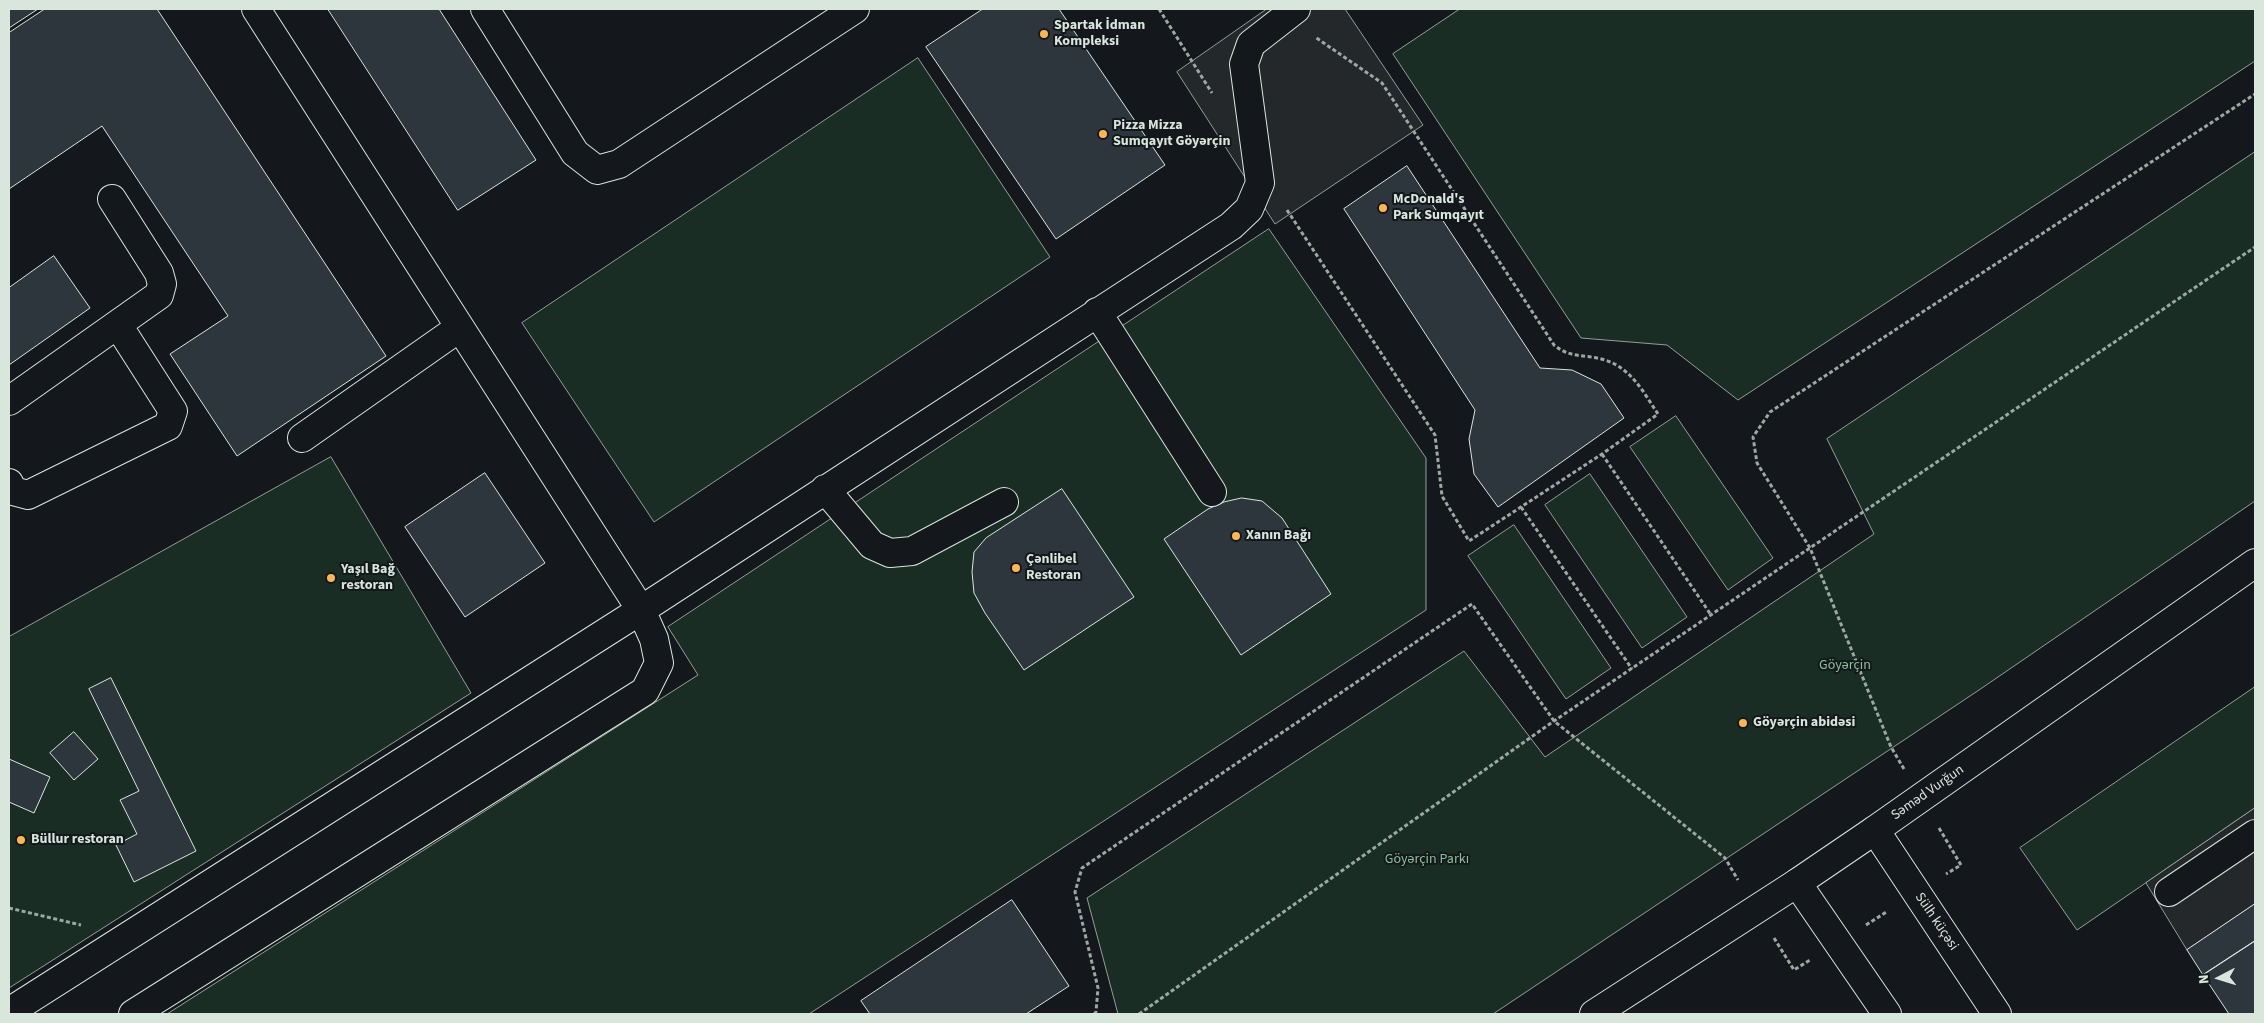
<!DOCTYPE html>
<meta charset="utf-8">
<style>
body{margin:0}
#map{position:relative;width:2264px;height:1023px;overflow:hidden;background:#14181c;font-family:"Source Sans 3",sans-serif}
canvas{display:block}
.frame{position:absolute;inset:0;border:10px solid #d8e6dc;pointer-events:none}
.north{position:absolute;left:2194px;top:953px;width:50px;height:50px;-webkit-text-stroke:4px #14181c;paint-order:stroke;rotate:265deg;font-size:14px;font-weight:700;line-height:20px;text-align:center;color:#d8e6dc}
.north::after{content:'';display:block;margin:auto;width:18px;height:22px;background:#d8e6dc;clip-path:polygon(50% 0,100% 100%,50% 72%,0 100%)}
</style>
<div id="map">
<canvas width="2264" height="1023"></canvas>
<div class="frame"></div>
<div class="north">N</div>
</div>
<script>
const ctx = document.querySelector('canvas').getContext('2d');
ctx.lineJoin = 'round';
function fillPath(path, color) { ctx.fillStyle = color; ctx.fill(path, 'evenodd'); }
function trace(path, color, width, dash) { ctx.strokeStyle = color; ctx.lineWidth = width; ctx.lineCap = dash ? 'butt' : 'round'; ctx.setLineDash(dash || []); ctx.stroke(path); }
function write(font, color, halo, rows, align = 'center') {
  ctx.font = font + ' "Source Sans 3",sans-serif'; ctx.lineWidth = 4; ctx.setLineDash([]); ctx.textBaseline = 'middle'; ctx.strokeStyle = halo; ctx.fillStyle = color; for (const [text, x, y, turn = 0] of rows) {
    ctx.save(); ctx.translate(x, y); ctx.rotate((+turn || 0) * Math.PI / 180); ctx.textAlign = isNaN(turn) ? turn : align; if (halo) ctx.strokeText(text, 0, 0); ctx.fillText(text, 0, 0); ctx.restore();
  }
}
const green = new Path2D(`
 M1460,9H2255V61L1738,400L1667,345L1581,338L1393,54Z
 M918,58L1050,257L654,522L522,323Z
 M2255,152V501L1979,690L1493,1014H1118L1087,898L1464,651L1545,757L1874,534L1827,439Z
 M1269,229L1426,458V610L809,1014H167L698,675L668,627Z
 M1676,416L1773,558L1728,590L1630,447Z
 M331,457L471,693L9,988V637Z
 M1590,474L1687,617L1642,648L1545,505Z
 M1514,525L1611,668L1566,699L1468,556Z
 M2255,687V808L2077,930L2020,848Z`);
fillPath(green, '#1a2d24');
trace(green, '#939e99', 1);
const parking = new Path2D(`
 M1267,9H1345L1423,125L1275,224L1177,72Z
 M2255,808V904L2187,950L2146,883Z`);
fillPath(parking, '#24282b');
trace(parking, '#939e99', 1);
const building = new Path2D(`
 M9,9H38L9,28Z
 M45,9H157L386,356L237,456L170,354L228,316L102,126L9,189V33Z
 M328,9H439L536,160L458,210Z
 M983,9H1059L1165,165L1056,239L926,47Z
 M1407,166L1540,368L1572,370L1601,384L1624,418L1498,507L1474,474L1469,439L1475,410L1344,209Z
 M54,256L90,308L9,365V288Z
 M485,473L545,563L465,617L405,527Z
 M1062,489L1134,597L1024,670L985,613L974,593L972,572L974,552L986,538Z
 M1242,498L1262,501L1282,518L1331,594L1241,655L1164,539L1208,509L1224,502Z
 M111,678L196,851L134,882L116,845L137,834L120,800L139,791L89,689Z
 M74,732L98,759L74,780L50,753Z
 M9,759L50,777L34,813L9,802Z
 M1012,900L1069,986L1026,1014H870L861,1001Z
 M2255,904V941L2203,975L2187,950Z
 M2255,941V1014H2229L2203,975Z`);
fillPath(building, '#2c363c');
trace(building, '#d8e6dc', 1);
const minor = new Path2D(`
 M485,9L575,153L597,170L619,164L855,9
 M1097,312L1212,492
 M9,401L159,295L162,284L159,273L112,199
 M302,438L459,328
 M9,483L13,491L28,495L168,426L173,411L118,325
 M825,489L872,545L890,553L912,551L1004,502
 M2169,892L2255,834
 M9,1012L641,610L1231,226L1249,209L1260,183L1244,64L1251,44L1296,9
 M133,1014L645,691L659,663L654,639L641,610L256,9`);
const major = new Path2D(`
 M1875,830L2255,563
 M1594,1014L1797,883`);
const highway = new Path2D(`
 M1887,1014L1797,883L1875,830L1997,1014`);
trace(minor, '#d8e6dc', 30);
trace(major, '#d8e6dc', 30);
trace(highway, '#d8e6dc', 30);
trace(new Path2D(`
 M1159,9L1212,93
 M1287,210L1435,435L1442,496L1469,541L1602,454L1658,414C1644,393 1631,368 1605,360C1586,354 1571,359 1554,345L1382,83L1315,37
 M1602,454L1711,615
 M1521,507L1632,669
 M1904,769L1891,747L1810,548L1757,463L1753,437L1770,412L2255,94
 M1939,828L1961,865L1946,874
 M9,908L81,925
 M1866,925L1888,911
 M1774,938L1794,970L1810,960
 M1094,1014L1096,1012L1098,988L1075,892L1082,868L1472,604L1554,721L1725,858L1738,880
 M1139,1014L1554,721L2255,247`), '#9da8a2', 3, [4, 2.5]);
trace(minor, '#14181c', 28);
trace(major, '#14181c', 28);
trace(highway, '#14181c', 28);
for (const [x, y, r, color] of [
 [1044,34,5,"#ffb74d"],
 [1103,134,5,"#ffb74d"],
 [1383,208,5,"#ffb74d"],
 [1236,536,5,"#ffb74d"],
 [1016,568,5,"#ffb74d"],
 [331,578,5,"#ffb74d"],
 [1743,723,5,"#ffb74d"],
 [21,840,5,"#ffb74d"]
]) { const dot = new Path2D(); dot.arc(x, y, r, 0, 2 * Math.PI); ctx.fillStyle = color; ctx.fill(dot); trace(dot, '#14181c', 2); }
write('bold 14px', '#d8e6dc', '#14181c', [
 ["Spartak İdman",1054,26],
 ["Kompleksi",1054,42],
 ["Pizza Mizza",1113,126],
 ["Sumqayıt Göyərçin",1113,142],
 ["McDonald's",1393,200],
 ["Park Sumqayıt",1393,216],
 ["Xanın Bağı",1246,536],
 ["Çənlibel",1026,560],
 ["Restoran",1026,576],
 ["Yaşıl Bağ",341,570],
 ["restoran",341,586],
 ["Göyərçin abidəsi",1753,723],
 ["Büllur restoran",31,840]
], 'left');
write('14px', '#8ac095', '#14181c', [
 ["Göyərçin",1845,666],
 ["Göyərçin Parkı",1427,860]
]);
write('14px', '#d8e6dc', '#14181c', [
 ["Səməd Vurğun",1928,793,-35],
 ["Sülh küçəsi",1936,922,56]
]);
</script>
